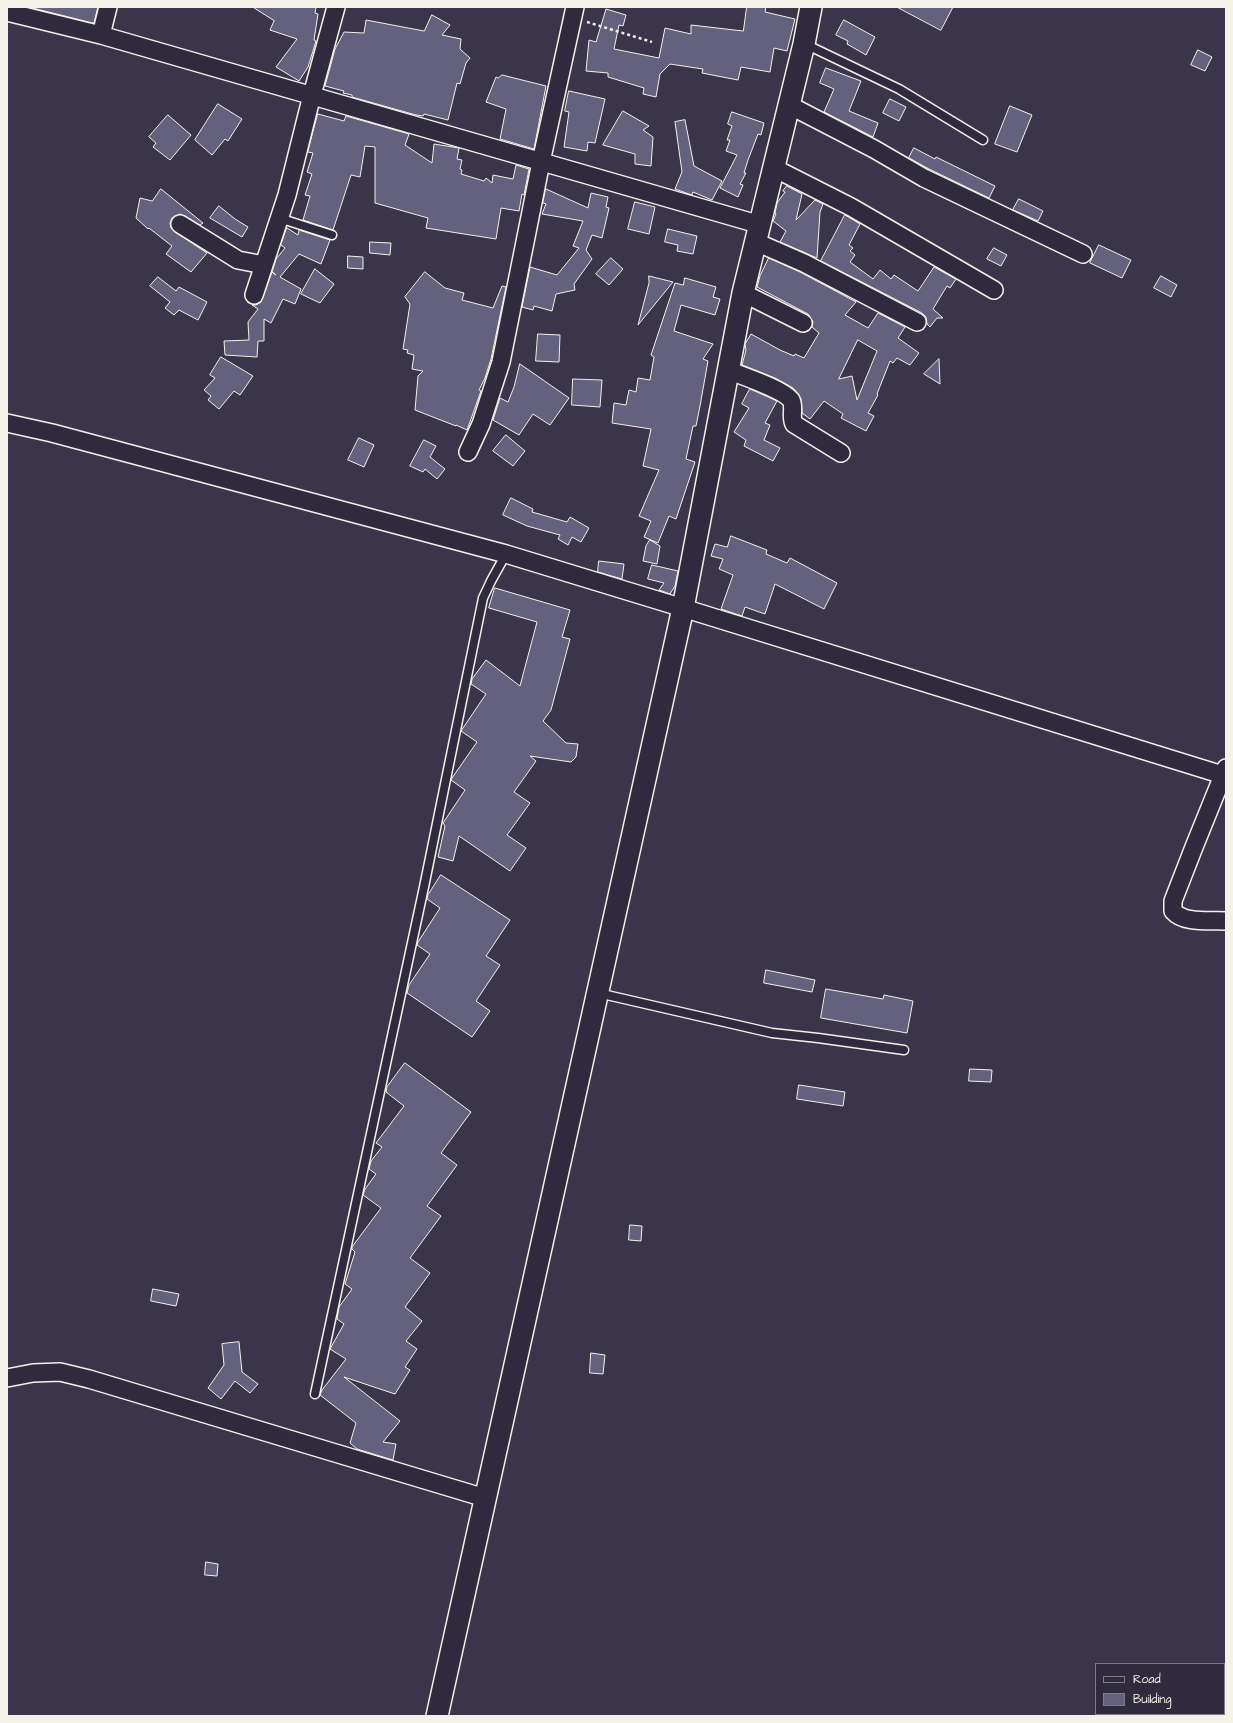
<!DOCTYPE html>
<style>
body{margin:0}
#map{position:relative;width:1233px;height:1723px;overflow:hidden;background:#3a354a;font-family:"Architects Daughter",sans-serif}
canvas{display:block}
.frame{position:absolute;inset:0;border:8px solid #f4f1e8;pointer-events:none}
.legend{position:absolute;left:1095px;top:1663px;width:130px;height:52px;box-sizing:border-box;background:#2f2a3d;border:1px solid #7e7a81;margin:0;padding:5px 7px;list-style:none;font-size:12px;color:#f4f1e8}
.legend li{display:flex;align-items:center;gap:8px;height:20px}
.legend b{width:20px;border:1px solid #7e7a81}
</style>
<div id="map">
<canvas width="1233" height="1723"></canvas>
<div class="frame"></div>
<ul class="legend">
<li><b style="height:5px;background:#2f2a3d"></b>Road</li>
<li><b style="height:11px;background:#64617f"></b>Building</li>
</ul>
</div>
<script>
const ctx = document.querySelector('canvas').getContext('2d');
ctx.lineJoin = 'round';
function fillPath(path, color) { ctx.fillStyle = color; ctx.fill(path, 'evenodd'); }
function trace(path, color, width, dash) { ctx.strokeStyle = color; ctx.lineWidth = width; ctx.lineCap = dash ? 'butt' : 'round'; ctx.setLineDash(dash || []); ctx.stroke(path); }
const building = new Path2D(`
 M29,7H98L94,23Z
 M253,7H316L315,13L318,14L314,40L316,41L308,67L299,81L276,67L297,39L270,30L274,21Z
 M747,7H766L765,12L795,19L787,51L774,48L770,72L741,67L738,80L702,73L703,69L670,64L660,74L656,97L643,94L644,88L608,77V73L586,71L589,40L596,42L606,9L626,15L623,26L619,25L614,49L659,58L665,28L691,34V25L743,31Z
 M897,7H953L941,30Z
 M432,15L450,25L442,35L461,39L460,49L470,58L466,63L460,84L457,83L448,120L424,114L423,116L416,115L352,97V95L343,93L344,91L325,86L335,49L344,32L364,33L366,20L424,31Z
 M844,20L875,37L866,55L847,44L848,41L836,35Z
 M1198,50L1212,57L1205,71L1191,65Z
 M826,68L861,81L849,111L878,123L873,137L824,112L834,89L820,83Z
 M502,75L546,86L534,149L500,139L506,109L486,102L496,77L498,78Z
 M569,91L605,99L595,143L588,142L587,151L564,147L569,112L565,111Z
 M890,99L906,107L899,121L883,113Z
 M218,104L242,119L228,141L225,139L212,155L195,140Z
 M1010,106L1032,115L1017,152L995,144Z
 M623,111L649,126L643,130L653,137L651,166L635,164V154L603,145Z
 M732,112L764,123L761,135L758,134L748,160L744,173H746L740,184L743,185L738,197L720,188L737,155L726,151L730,140H727L732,126L728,124Z
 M318,114L344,121L346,116L409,134L405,145L432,163L434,144L459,148L457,159L462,160L460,169L462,170L461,174L484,181L486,178L492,183L493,175L513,179L516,165L529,169L524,195L522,194L519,211L501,208L496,239L426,228L428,218L375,203V147L365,146L360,177L351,175L333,230L303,220L310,196L305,195L312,174L307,172L313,153L308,152Z
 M168,115L191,135L170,160L153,147L156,143L149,137Z
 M685,120L694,166L722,181L712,200L693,192L692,195L675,189L682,172L675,122Z
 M914,148L935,159L936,157L995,186L989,198L929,169L909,158Z
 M787,186L802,194L796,220L815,200L823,204L820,212L817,258L780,242L786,231L773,221L776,214L775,213L777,203L785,192L783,191Z
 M161,189L203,223L200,225L185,216L180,214L172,218L170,223L171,228L175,232L207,253L191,272L166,254L172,246L149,228L148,229L136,218L140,198L152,201Z
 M546,189L588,208L591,193L608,197L606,207L609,208L602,238L592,235L586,250L592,259L574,284L575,290L556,294L552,311L534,306L533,310L522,307L530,267L557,275L579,248L573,246L583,221L542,214L546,204L543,203Z
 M1019,199L1043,211L1038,221L1013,210Z
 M635,202L655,207L649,234L628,229Z
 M219,206L235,219L248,227L242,237L210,218Z
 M845,215L860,224L849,245L853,248L850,251L855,255L850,262L873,279L880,270L891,279L894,275L918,291L934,267L956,279L950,288L947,286L933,309L943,318H937L930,327L927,324L926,317L922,313L821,261Z
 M287,228L298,235L299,230L330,240L321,264L299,254L280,277L301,289L295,304L283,299L271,323L264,319V341H258L257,357L225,355L224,341L249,340L248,322L258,309L252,305H256L261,302L272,272L276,275L272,272L276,259L285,248L281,245Z
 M668,229L697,236L693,254L677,251L678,245L665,242Z
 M370,242L391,243L390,255L370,253Z
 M1099,245L1131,260L1122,278L1090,263Z
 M994,248L1007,255L1001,266L987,259Z
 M348,256L363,257V269L348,268Z
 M611,258L623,269L609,285L596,274Z
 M769,258L800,272L856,302L845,315L868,328L878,313L905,327L898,338L919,353L910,365L897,358L893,363L890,361L877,394L878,395L868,413L874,416L866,431L841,418L843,414L824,401L810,419L802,413L801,399L793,388L775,378L742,365L746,350L745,344L751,334L780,350L794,356L795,354L804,358L819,333L812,327L813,322L808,314L757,287L760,276ZM858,340L877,351L857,400L852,376L839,379Z
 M315,269L334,284L320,303L301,294Z
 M425,272L445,288L464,293L462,300L493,308L502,286L506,287L491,359L485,378L479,390L481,391L467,430L456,425V426L415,410L418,376L423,371L412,369L414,355L407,353L408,350L403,349L410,304L405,297Z
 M649,276L673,282L638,325L649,283Z
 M1161,276L1177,285L1171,297L1154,288Z
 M158,277L176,291L179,287L207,302L198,320L179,310L174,315L165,308L170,302L150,286Z
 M685,278L716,287L713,297L720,299L715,315L681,305L674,331L713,344L703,359L708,361L700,406L696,426H693L686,459L695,462L676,519L669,516L658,543L644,537L651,521L639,516L659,470L643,466L651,429L612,423L614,403L626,405L629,390L636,392L638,378L650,380L654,357L651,355L675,283L683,285Z
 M538,334L560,335L559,362L536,361Z
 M221,357L253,376L240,395L234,391L219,409L208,400L211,396L204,390L215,378L210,375Z
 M939,359L940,384L924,374Z
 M520,364L569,398L550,425L533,414L519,435L493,420L500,398L508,402L514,387Z
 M573,379L602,380L600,407L572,405Z
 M750,389L777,401L765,423L770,425L764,440L780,448L773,461L744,446L746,440L734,432L749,408L742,404Z
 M506,435L525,451L513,466L493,451Z
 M359,438L374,445L364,467L348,460Z
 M424,440L436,446L430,457L445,469L437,479L425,469L423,472L410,466Z
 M511,498L533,509L532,512L567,522L570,517L589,528L581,542L572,537L568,545L558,539L560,535L527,526L503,515Z
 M731,536L767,550L766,554L787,563L790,558L837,583L824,609L775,584L765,614L745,607L742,616L721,609L733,575L719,569L723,559L711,556L715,544L727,547Z
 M650,540L660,546L657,564L643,561L646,546Z
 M599,561L624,564L622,579L598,572Z
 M652,565L678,571L675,586L670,594L659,590L664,583L648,579Z
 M495,588L570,610L562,637L570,639L551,710L543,721L566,743L578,744L576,757L571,762L530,756L536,761L514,792L530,803L507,835L526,848L510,871L459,836L453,861L438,857L445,826L443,823L465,790L451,780L452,778L477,742L461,731L486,694L471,684L472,679L486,660L520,686L537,622L489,608Z
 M441,875L510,920L486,956L500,965L476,1001L490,1011L472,1037L407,993L409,985L430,954L417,945L418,942L440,908L427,899L428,895Z
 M766,970L815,980L812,992L764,983Z
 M826,989L883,999L884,995L913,1001L907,1033L821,1018Z
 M405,1063L471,1112L441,1153L457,1165L427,1206L441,1216L410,1258L430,1273L405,1307L422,1321L406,1341L417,1349L405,1367L410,1370L395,1394L344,1377L400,1421L383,1442L396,1444L393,1460L357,1449L350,1443L356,1423L320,1395L322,1390L346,1359L330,1349L344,1324L337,1319L339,1307L352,1289L345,1284L355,1252L352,1249V1247L381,1208L363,1195L365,1189L376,1174L369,1169L371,1161L382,1147L376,1143L404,1106L386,1092L387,1087Z
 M970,1069L992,1070L991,1082L969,1081Z
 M799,1085L845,1092L843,1106L797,1099Z
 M630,1225L642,1226L641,1241L629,1240Z
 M153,1289L179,1294L176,1306L151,1301Z
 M239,1342L242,1372L258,1384L250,1393L235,1381L221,1399L208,1388L224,1365L222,1344Z
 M591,1353L605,1355L603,1374L590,1373Z
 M206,1562L218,1564L217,1576L205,1575Z`);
fillPath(building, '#64617f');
trace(building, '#f4f1e8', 1);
const service = new Path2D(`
 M805,44L899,89L983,140
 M279,218L332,235
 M598,993L772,1033L818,1038L904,1050
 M315,1394L424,887L483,598L491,581L506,554`);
const minor = new Path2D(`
 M7,12L101,35L761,225
 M101,35L108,7
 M789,105L874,149L924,178L1083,254
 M774,168L851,207L994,290
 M180,224L238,260L264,265
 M756,242L804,263L917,322
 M743,293L803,323
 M254,295L287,195L312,95L336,7
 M728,370C742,376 783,389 791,400C795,407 790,417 794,424L841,453
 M7,423L52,433L506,554L683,608L1226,776
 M468,452L481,424L501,362L541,162L575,7
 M1226,768L1194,847L1173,901V911C1184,924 1210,920 1226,921
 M7,1378L33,1373L60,1372L89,1379L485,1498`);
const tertiary = new Path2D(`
 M437,1716L683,608L743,293L804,44L811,7`);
trace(service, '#f4f1e8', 11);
trace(minor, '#f4f1e8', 20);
trace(tertiary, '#f4f1e8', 24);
trace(new Path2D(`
 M587,22L652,42`), '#f4f1e8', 2.5, [3, 3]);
trace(service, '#2f2a3d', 8);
trace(minor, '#2f2a3d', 17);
trace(tertiary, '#2f2a3d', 21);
</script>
